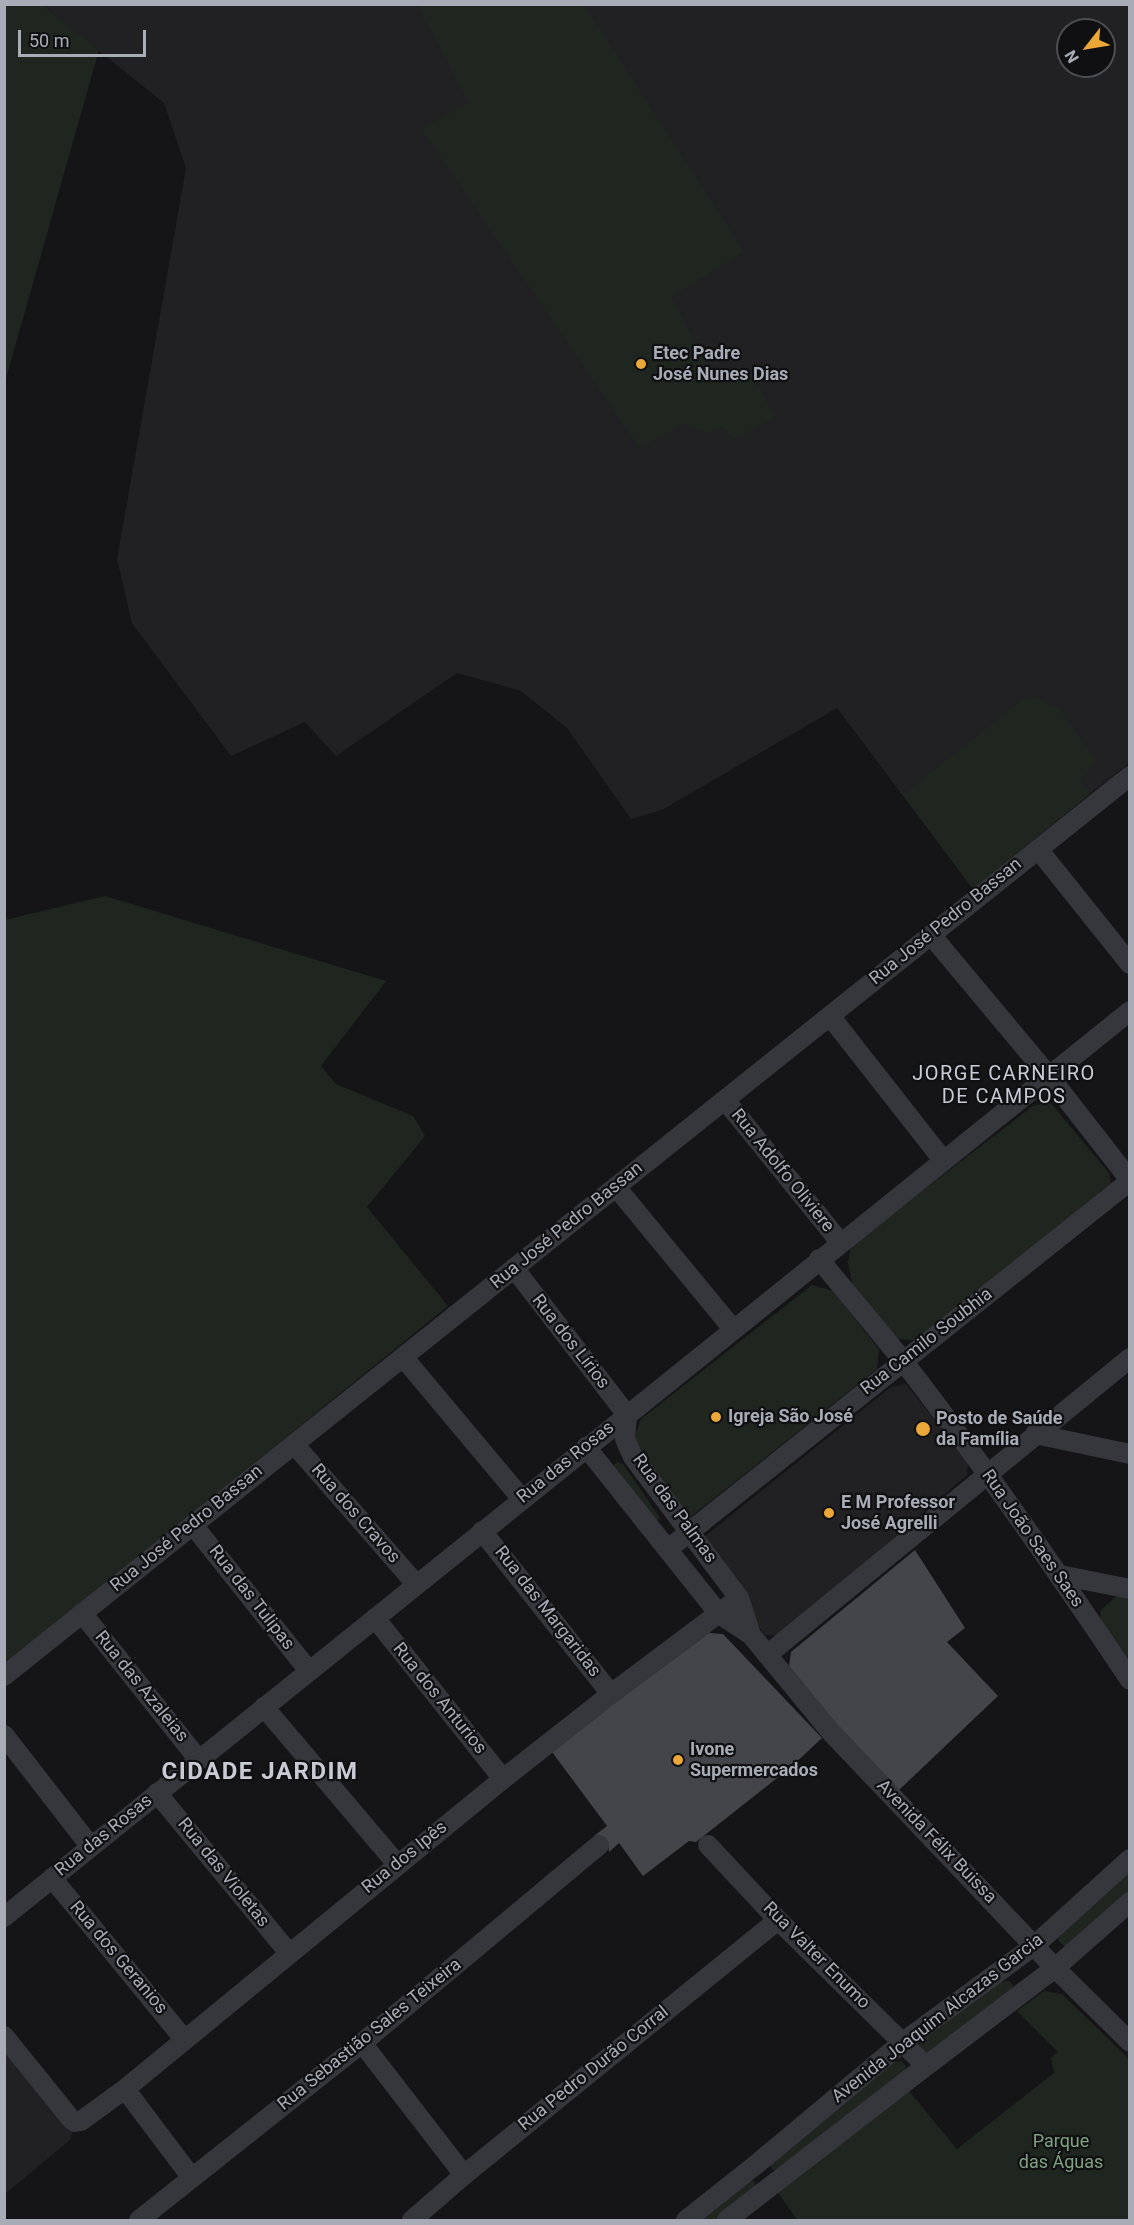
<!DOCTYPE html>
<meta charset="utf-8">
<style>
body{margin:0}
#map{position:relative;width:1134px;height:2225px;overflow:hidden;background:#151517;font-family:Roboto,sans-serif}
canvas{display:block}
.frame{position:absolute;inset:0;border:6px solid #a7acb6;pointer-events:none}
.north{position:absolute;left:1056px;top:18px;width:60px;height:60px;box-sizing:border-box;background:#101012;border:2px solid #4c4e54;border-radius:50%;rotate:239deg;font-size:16px;font-weight:700;line-height:24px;text-align:center;color:#a7acb6}
.north::after{content:'';display:block;margin:auto;width:21px;height:27px;background:#eba838;clip-path:polygon(50% 0,100% 100%,50% 72%,0 100%)}
.scale{position:absolute;left:18px;top:30px;width:128px;height:27px;box-sizing:border-box;border:3px solid #a7acb6;border-top:0;padding-left:8px;font-size:18px;line-height:21px;white-space:nowrap;color:#a7acb6;-webkit-text-stroke:4px #101012;paint-order:stroke}
</style>
<div id="map">
<canvas width="1134" height="2225"></canvas>
<div class="frame"></div>
<div class="north">N</div>
<div class="scale">50 m</div>
</div>
<script>
const ctx = document.querySelector('canvas').getContext('2d');
ctx.lineJoin = 'round';
function fillPath(path, color) { ctx.fillStyle = color; ctx.fill(path, 'evenodd'); }
function trace(path, color, width, dash) { ctx.strokeStyle = color; ctx.lineWidth = width; ctx.lineCap = dash ? 'butt' : 'round'; ctx.setLineDash(dash || []); ctx.stroke(path); }
function write(font, color, halo, rows, align = 'center') {
  ctx.font = font + ' Roboto,sans-serif'; ctx.lineWidth = 4.5; ctx.setLineDash([]); ctx.textBaseline = 'middle'; ctx.strokeStyle = halo; ctx.fillStyle = color; for (const [text, x, y, turn = 0] of rows) {
    ctx.save(); ctx.translate(x, y); ctx.rotate((+turn || 0) * Math.PI / 180); ctx.textAlign = isNaN(turn) ? turn : align; if (halo) ctx.strokeText(text, 0, 0); ctx.fillText(text, 0, 0); ctx.restore();
  }
}
fillPath(new Path2D(`
 M42,5H1129V763L1032,840L973,889L837,708L662,810L631,819L567,728L521,691L457,673L336,756L305,722L231,756L132,623L117,559L186,168L164,103ZM1068,30H1104V66H1068Z
 M906,1384L968,1461L967,1475L780,1636L765,1635L701,1554L704,1537L891,1387Z
 M4,2048L73,2131L70,2140L5,2194Z`), '#212124');
fillPath(new Path2D(`
 M5,4L42,5L99,50L5,382Z
 M418,5H584L744,252L671,297L715,378L751,374L775,417L734,440L723,426L709,434L684,423L640,448L421,128L469,103Z
 M1029,695L1060,710L1095,760L1080,781L1090,794L973,889L903,795Z
 M105,896L386,981L321,1066L336,1084L413,1116L425,1136L367,1207L448,1306L77,1607L5,1663V920Z
 M1050,1102L1109,1173L1111,1183L917,1341L898,1339L852,1283L848,1263L851,1246L1033,1106Z
 M812,1285L833,1291L879,1349L877,1369L688,1519H675L634,1438L641,1419Z
 M617,1462L623,1464L660,1518L656,1522L612,1467Z
 M1123,1594L1129,1595V1668L1100,1623L1101,1610L1115,1597Z
 M1129,1867V1896L1065,1947L1058,1940L1059,1934Z
 M1009,1981L1014,1986L1009,1995L930,2053H923L919,2047L921,2041L1000,1982Z
 M1044,1991L1062,1994L1129,2059V2220H797L777,2191L909,2091L957,2149L1054,2073L1051,2058L1058,2052L1017,2011Z
 M901,2061L906,2066L904,2072L778,2169L773,2170L769,2165L893,2062Z
 M754,2181L757,2188L717,2220H696L746,2182Z`), '#1f2620');
fillPath(new Path2D(`
 M915,1550L965,1628L947,1642L998,1696L899,1790L837,1725L789,1666L791,1652Z
 M709,1633L723,1634L822,1738L791,1767L696,1842L689,1841L643,1876L619,1843L609,1852L608,1844L601,1836H594L607,1826L552,1752L616,1702Z`), '#44454a');
trace(new Path2D(`
 M1038,849L1130,964
 M931,935L1048,1075L1130,1180
 M830,1016L943,1160
 M725,1100L840,1242
 M616,1187L733,1329
 M819,1259C847,1293 876,1327 903,1361C983,1464 1057,1571 1130,1680
 M514,1268L627,1415L625,1439L633,1457L739,1598L751,1635
 M403,1357L522,1499
 M1035,1434L1130,1454
 M294,1444L416,1584
 M586,1447L719,1614L751,1635L830,1731L1055,1968L1130,2042
 M193,1525L309,1671
 M482,1531L611,1694
 M668,1549L1130,1181
 M1060,1575L1130,1589
 M82,1613L199,1760
 M375,1618L503,1779
 M767,1655L1130,1358
 M4,1676L1130,776
 M264,1707L397,1864
 M4,1735L91,1847
 M157,1793L289,1953
 M708,1845L778,1920L926,2066
 M52,1878L184,2039
 M4,1917L1130,1011
 M4,2036L71,2119L75,2122L81,2121L125,2089L503,1779L611,1694L739,1598
 M362,2043L464,2175
 M125,2089L192,2178
 M139,2220L362,2043L599,1845
 M412,2220L464,2175L778,1920
 M686,2220L758,2163L903,2042L1035,1945L1130,1859
 M727,2220L926,2066L1055,1968L1130,1902`), '#36373c', 20);
for (const [x, y, r, color] of [
 [641,364,6,"#eba838"],
 [716,1417,6,"#eba838"],
 [923,1429,8,"#eba838"],
 [829,1513,6,"#eba838"],
 [678,1760,6,"#eba838"]
]) { const dot = new Path2D(); dot.arc(x, y, r, 0, 2 * Math.PI); ctx.fillStyle = color; ctx.fill(dot); trace(dot, '#101012', 2); }
write('bold 18px', '#a7acb6', '#101012', [
 ["Etec Padre",653,354],
 ["José Nunes Dias",653,375],
 ["Igreja São José",728,1417],
 ["Posto de Saúde",936,1419],
 ["da Família",936,1440],
 ["E M Professor",841,1503],
 ["José Agrelli",841,1524],
 ["Ivone",690,1750],
 ["Supermercados",690,1771]
], 'left');
write('18px', '#a7acb6', '#101012', [
 ["Rua José Pedro Bassan",946,922,-39],
 ["Rua Adolfo Oliviere",782,1171,51],
 ["Rua José Pedro Bassan",567,1226,-39],
 ["Rua dos Lírios",570,1342,52],
 ["Rua Camilo Soubhia",927,1342,-38],
 ["Rua das Rosas",566,1463,-39],
 ["Rua das Palmas",674,1509,54],
 ["Rua dos Cravos",355,1514,49],
 ["Rua José Pedro Bassan",187,1529,-39],
 ["Rua João Saes Saes",1032,1539,55],
 ["Rua das Tulipas",251,1598,52],
 ["Rua das Margaridas",547,1612,52],
 ["Rua das Azaleias",141,1687,51],
 ["Rua dos Anturios",439,1699,51],
 ["Rua das Rosas",104,1836,-39],
 ["Avenida Félix Buissa",936,1842,46],
 ["Rua dos Ipês",405,1858,-39],
 ["Rua das Violetas",223,1873,51],
 ["Rua Valter Enumo",816,1956,45],
 ["Rua dos Geranios",118,1958,50],
 ["Avenida Joaquim Alcazas Garcia",938,2019,-38],
 ["Rua Sebastião Sales Teixeira",370,2035,-39],
 ["Rua Pedro Durão Corral",594,2069,-39]
]);
write('18px', '#7fa180', '#101012', [
 ["Parque",1061,2142],
 ["das Águas",1061,2163]
]);
ctx.letterSpacing = '1.5px';
write('20px', '#c8cbd3', '#101012', [
 ["JORGE CARNEIRO",1004,1075],
 ["DE CAMPOS",1004,1098]
]);
ctx.letterSpacing = '0px';
ctx.letterSpacing = '1.5px';
write('bold 24px', '#c8cbd3', '#101012', [
 ["CIDADE JARDIM",260,1773]
]);
ctx.letterSpacing = '0px';
</script>
